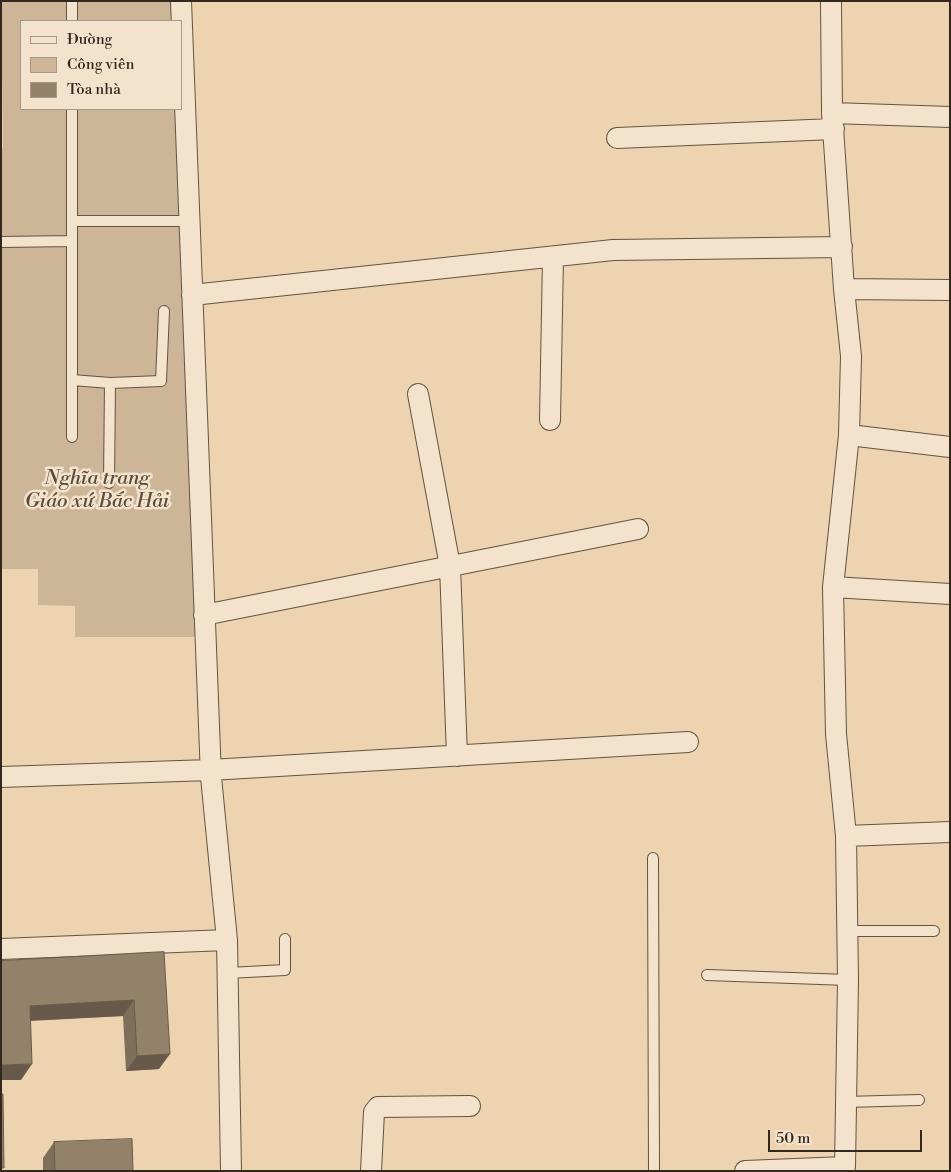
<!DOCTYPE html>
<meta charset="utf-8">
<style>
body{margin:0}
#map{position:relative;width:951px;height:1172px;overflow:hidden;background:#edd3b0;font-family:"Libre Bodoni",serif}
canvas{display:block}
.frame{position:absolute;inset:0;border:2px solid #33281d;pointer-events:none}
.legend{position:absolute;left:20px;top:20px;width:162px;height:90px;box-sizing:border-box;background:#f3e2cc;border:1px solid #a69886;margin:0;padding:6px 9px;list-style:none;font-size:15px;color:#33281d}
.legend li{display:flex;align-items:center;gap:10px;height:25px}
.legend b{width:25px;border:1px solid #a69886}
.scale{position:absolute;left:768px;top:1130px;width:154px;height:22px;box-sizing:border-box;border:2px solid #33281d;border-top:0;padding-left:6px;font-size:15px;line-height:18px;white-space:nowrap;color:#33281d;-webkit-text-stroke:4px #f3e2cc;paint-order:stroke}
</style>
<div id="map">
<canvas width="951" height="1172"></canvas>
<div class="frame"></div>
<ul class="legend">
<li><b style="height:6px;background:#f3e2cc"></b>Đường</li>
<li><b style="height:14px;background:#cdb697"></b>Công viên</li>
<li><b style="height:14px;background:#948169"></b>Tòa nhà</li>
</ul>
<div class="scale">50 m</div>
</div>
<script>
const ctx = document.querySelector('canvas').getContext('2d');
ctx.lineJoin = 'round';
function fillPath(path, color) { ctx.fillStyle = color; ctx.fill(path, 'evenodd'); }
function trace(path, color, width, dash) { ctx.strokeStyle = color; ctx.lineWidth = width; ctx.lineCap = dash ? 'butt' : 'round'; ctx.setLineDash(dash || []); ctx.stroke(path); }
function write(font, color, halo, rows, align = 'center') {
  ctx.font = font + ' "Libre Bodoni",serif'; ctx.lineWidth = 5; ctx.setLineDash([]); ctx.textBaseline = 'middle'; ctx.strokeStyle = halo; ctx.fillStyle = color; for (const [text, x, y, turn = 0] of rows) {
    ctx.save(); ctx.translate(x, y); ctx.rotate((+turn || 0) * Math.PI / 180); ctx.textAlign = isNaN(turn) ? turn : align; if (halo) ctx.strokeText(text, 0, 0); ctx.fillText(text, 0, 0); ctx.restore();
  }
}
fillPath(new Path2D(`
 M1,1H173V21H21V109H177L197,637H75V606L38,605V569H1V148H3Z`), '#cdb697');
const service = new Path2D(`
 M72,1V21
 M72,109V437
 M72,221H189
 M1,242L72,241
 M72,380L110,383L161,381L164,311
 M109,483L110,383
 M653,858L654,1171
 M847,931H934
 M228,973L285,970V939
 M707,975L848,980
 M846,1102L919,1100`);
const minor = new Path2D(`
 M181,1L211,777L227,940L231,1171
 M832,113L950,117
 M617,138L834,129
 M844,289L950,290
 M192,295L613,250L842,247
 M418,394L450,566L457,756
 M550,420L553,257
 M849,435L950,447
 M833,587L950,594
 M204,615L638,529
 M1,777L210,770L688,742
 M846,836L950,832
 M1,949L227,940
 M371,1171L374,1112L378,1107L470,1106
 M745,1171L845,1167L848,980L846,836L836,734L833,587L849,435L851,356L844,289L832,113L831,1`);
trace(service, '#625342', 12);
trace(minor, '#625342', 22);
trace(service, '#f3e2cc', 10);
trace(minor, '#f3e2cc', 20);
fillPath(new Path2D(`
 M164,952L159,1069L126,1071L123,1016L31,1021L21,1080L1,961Z
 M54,1142L133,1171H43V1158Z`), '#7f6f5a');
fillPath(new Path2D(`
 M134,1000L123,1016L19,1021L30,1006Z
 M170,1054L159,1069L126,1071L137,1056Z
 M32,1064L21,1080H1V1065Z`), '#685a4a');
const building = new Path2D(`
 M164,952L170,1054L137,1056L134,1000L30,1006L32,1064L1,1065V961Z
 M1,1094H3L4,1168H1Z
 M132,1139L133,1171H55L54,1142Z`);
fillPath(building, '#948169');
trace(building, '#685a4a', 1);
write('italic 20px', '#5a4c3c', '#f3e2cc', [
 ["Nghĩa trang",97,479],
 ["Giáo xứ Bắc Hải",97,502]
]);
</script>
